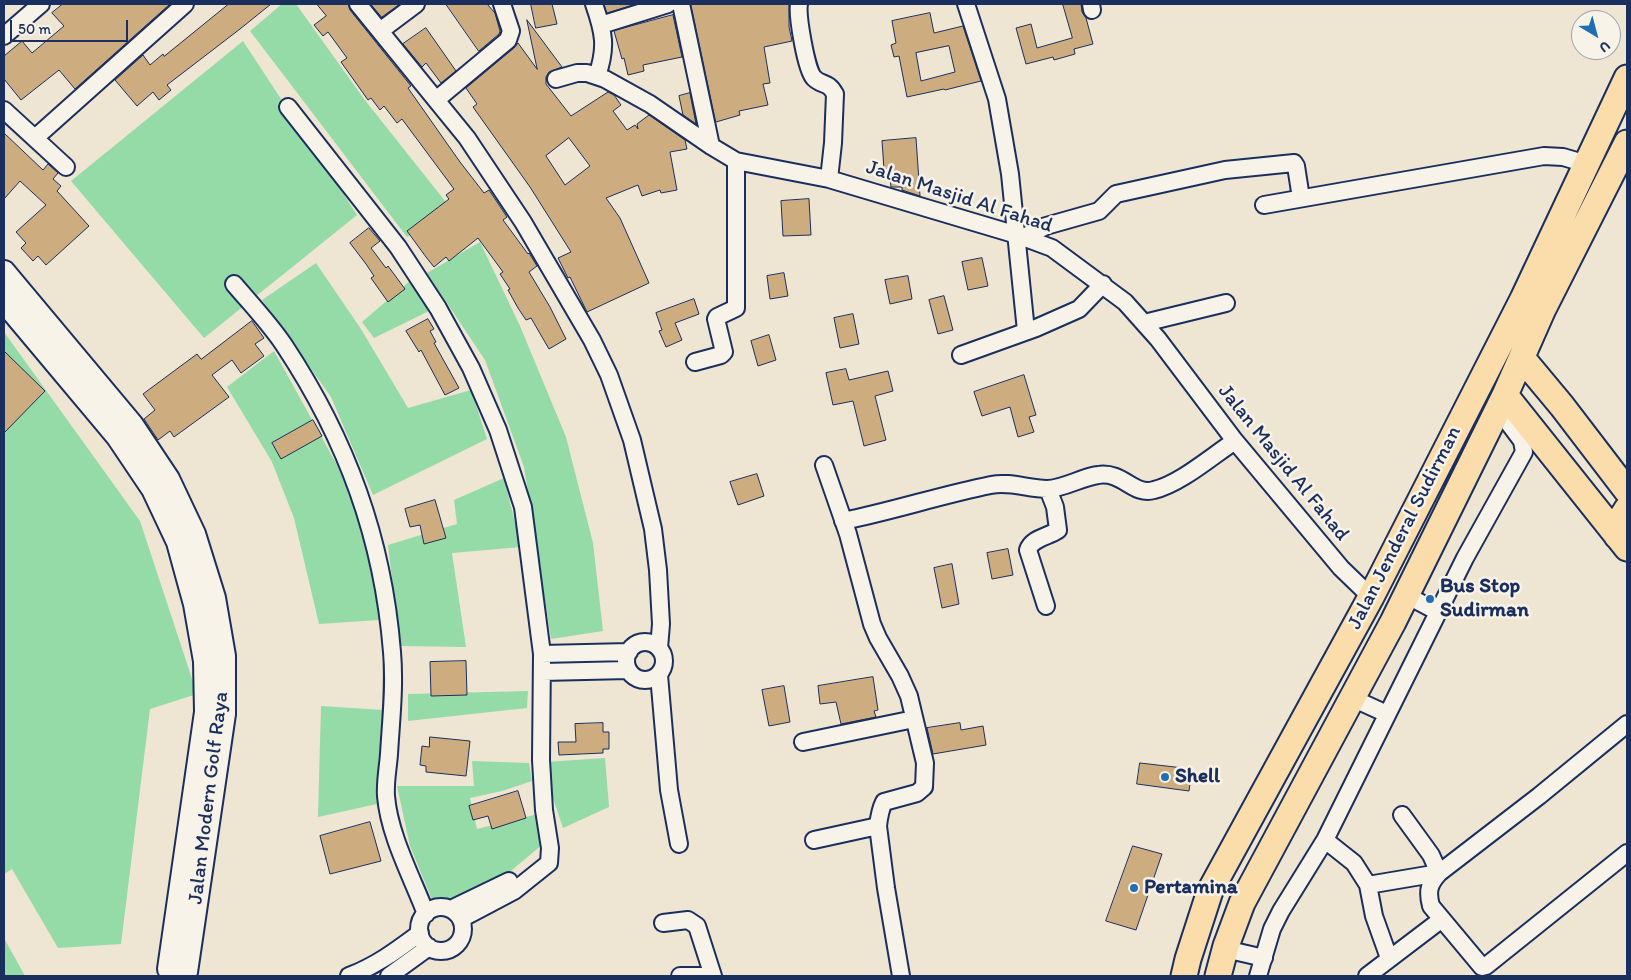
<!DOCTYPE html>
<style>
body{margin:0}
#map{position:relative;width:1631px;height:980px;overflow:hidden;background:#efe5d3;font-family:Itim,sans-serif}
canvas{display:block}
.frame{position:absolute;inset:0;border:5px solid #1b2f5e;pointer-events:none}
.north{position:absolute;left:1571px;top:10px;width:50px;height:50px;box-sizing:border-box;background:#f7f3e8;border:1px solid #9fa5b1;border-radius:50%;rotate:143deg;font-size:14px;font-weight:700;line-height:20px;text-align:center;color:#1b2f5e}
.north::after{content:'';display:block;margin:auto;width:18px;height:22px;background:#1f6fb2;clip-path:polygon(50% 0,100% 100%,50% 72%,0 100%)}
.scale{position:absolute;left:10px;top:20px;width:118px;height:22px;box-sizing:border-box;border:2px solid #1b2f5e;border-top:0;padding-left:6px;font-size:15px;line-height:18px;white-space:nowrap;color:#1b2f5e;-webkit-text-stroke:4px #f7f3e8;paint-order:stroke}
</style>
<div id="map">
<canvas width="1631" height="980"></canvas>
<div class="frame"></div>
<div class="north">U</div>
<div class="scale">50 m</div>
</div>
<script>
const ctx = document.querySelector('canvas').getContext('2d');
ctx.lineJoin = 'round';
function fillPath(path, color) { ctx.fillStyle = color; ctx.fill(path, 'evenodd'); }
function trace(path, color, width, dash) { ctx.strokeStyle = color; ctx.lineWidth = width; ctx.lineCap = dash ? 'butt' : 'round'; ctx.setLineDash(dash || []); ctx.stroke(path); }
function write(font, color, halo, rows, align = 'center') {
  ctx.font = font + ' Itim,sans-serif'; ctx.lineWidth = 5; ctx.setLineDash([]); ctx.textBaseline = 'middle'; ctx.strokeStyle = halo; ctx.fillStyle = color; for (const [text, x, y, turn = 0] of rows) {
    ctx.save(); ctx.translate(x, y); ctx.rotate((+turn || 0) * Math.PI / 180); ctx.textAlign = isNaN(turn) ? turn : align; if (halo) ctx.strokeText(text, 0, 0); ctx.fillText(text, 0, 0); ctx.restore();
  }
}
fillPath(new Path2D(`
 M282,4H296L364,99L453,211L407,237L250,31Z
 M243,41L357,215L204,338L71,181Z
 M480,242L520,326L566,437L593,543L603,631L551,639L524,467L485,360L427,273Z
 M316,263L361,329L408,408L471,390L487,439L373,495L331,397L262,300Z
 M411,280L431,310L374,338L362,322Z
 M4,332L140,521L197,694L150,709L121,944L58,948L12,869L4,874Z
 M274,351L337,465L356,507L374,578L379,620L319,624L294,518L272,462L227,387Z
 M504,478L521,547L452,553L466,647L400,646L388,545L457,524L454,500Z
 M528,691L527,708L408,721V694Z
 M321,706L383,710L377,804L318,817Z
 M605,758L609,807L563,828L549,786L546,762Z
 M472,761L529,763L532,781L502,791L470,798L477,829L538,814L543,844L500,880L453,903L433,902L410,846L397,786H474Z
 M4,938L25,976H4Z`), '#94dba8');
const building = new Path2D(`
 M63,4H170L75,89L59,70L21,100L4,79V56L22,41L32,53L64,26L52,13Z
 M229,4H271L240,29L167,85L171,90L159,100L153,92L137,106L115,80L143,55L150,65L163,54L164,56Z
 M317,4H348L350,10L411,86L408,88L460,162L484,193L489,190L507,217L503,220L528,254L529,253L537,266L529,272L550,307L566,339L549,349L531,318L526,320L518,308L508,290L510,289L500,274L503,272L478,238L449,261L446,257L434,267L426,257L407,231L449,199L446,195L454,189L402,119L397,123L384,106L380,110L371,98L368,100L351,76L341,62L347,58L328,32L323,36L314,25L326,16Z
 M371,4H400L382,17Z
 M446,4H487L495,13L500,31L499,34L479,51Z
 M531,4H552L557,24L536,28Z
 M604,4H633V5L607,13Z
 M691,4H789V27L792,41L764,47L770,83L763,84L768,105L739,111L740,115L716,122Z
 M1063,4H1081L1082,12L1086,18L1093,44L1074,49L1075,54L1054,60L1053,57L1026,64L1016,28L1031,24L1037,48L1072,38Z
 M930,13L934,33L963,26L981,81L945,90L944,89L907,97L899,56L894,57L891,45L896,43L892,21ZM949,46L955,72L921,81L916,53Z
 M673,15L682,57L643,65L644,71L628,75L624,58L622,59L614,31Z
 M527,20L562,67L549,72L546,77V84L571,116L608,92L614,95L621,105L613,111L627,130L635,125L638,129L637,124L649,115L685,140L687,149L670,152L677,190L661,193L660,190L642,196L638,185L606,198L620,218L649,283L587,312L570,277L568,278L558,258L571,252L530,187L473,107L477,104L466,88L514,48L518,43L537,69ZM569,138L590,166L565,185L546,156Z
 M426,28L456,71L441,83L426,63L422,67L403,44Z
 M690,93L696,124L683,115L679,96Z
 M4,133L43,170L48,164L58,173L53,179L61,186L57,191L89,226L46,265L38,256L33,261L21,248L26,243L16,232L46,205L20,181L4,199Z
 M916,138L920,196L902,190V187H891L889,168L884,169L882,141Z
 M809,199L811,235L783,236L781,201Z
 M369,228L380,241L371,248L386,268L388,266L405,289L388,302L371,278L374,276L366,264L350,243Z
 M982,258L988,286L968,290L962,262Z
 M784,273L788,296L770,299L767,276Z
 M908,276L912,299L890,304L885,280Z
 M944,296L953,330L938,334L929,300Z
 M694,299L699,314L675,323L682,340L666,347L659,331L662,330L656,313Z
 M853,314L859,344L840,348L834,318Z
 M428,319L434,329L430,331L436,342L434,343L459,388L445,395L421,350L419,352L406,331Z
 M252,321L264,338L255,344L264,356L241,373L232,360L212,375L229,397L174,437L170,431L158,440L144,419L155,410L143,394L197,354L201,359Z
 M769,335L776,360L758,366L751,341Z
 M4,351L45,391L4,433Z
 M846,369L849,380L888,371L893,391L875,396L886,440L864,446L853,401L833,405L826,373Z
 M1024,375L1036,415L1029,417L1034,432L1018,437L1010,407L982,416L974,392Z
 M313,420L322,436L281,459L272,443Z
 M757,474L764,496L738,505L730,482Z
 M435,500L446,538L424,544L420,525L410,527L405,509Z
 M1008,549L1013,575L992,579L987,553Z
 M952,564L959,604L942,608L934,568Z
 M466,661L467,695L431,696L430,662Z
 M873,677L878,710L874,711L876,717L841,724L836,702L820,704L818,686Z
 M784,686L790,722L769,726L762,690Z
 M603,723V732H609V749H603V753L559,755L558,742H576L575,724Z
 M960,723L961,730L983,726L986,745L933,754L927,728Z
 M430,737L470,741L466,776L426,772V766L420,765L422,746L429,747Z
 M1140,763L1192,769L1189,791L1137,784Z
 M518,791L526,818L492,829L488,816L473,820L469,806Z
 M370,822L381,861L330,874L320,836Z
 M1133,846L1162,854L1136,930L1106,921Z`);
fillPath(building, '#cdac80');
trace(building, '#1b2f5e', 1);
const street = new Path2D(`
 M358,4L436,100L508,40L511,31L502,4
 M594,4C604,33 607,47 597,76
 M681,4L711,146
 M799,4C797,15 806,70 814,78C822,86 828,81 835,94L833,143L829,179
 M966,4L997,99L1010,174L1026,331
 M1091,4L1092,10
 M601,25L668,4
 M380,31L416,4
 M4,36L41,4
 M556,79L577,73H587L605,79L650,104L711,146L736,161L829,179L1017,235L1052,248L1125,302L1158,339L1235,441L1341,568L1371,597
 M436,100L467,138L523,222L592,340L609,375L632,440L653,529L658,570L661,624L659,648
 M288,107L398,247L438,308L471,368L498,430L523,507L542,654L541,760L544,810L550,848L549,863L514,891L461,919
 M4,110L66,167
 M35,138L185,4
 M1264,205L1544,156L1563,157L1587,164
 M1024,237L1046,226L1099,211L1116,194L1225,170L1294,163L1296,166L1301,198
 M234,284C251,304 270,324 284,345C347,440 383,539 392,652C395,686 391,720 389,754C388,768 385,782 386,796C389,835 412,877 426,914
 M1144,323L1226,303
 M961,355L1036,328L1079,309L1103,284
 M695,362L721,355L724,352L716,319L717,317L736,308V161
 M824,465L848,534L872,624L878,638L900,676L909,696L925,763L924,787L917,793L884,802C880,810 879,817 878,826L886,888L901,976
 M843,521C893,511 941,495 991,485C1010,481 1028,489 1047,489C1063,489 1082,477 1098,475C1123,471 1133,496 1154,490C1180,484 1212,456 1235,441
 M1406,595L1438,612
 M1046,606L1028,550C1032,538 1048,537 1058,530L1055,507L1048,489
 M626 661a19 19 0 1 1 38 0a19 19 0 1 1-38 0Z
 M542,654L629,652
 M542,672L628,670
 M659,675L669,790L679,844
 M1352,698L1387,714
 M803,742L914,719
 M1402,815L1431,855L1439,873L1539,796L1627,724
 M814,840L878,826
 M1325,840L1354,863L1368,885L1374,916L1389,958
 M1439,873C1429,884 1427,891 1431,906L1482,967L1486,966L1627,853
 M1368,885L1439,873
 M419 929a22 22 0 1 1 44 0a22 22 0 1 1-44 0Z
 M451,909L509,881
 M663,923L688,920L697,926L713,976
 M1225,949L1264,958
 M349,976C376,966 397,950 420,933
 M389,976L429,947
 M680,976H713
 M1258,976L1272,929L1281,911L1325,840L1465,558L1524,452L1522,441L1498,409
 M1367,976L1442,919`);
const secondary = new Path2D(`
 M4,272L132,425L168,479L194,534L214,598L224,656V714L186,972
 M4,301L118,437L153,489L178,542L195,604L205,661L206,712L169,969`);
const primary = new Path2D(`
 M1522,358L1562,406L1627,491
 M1505,395L1627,548
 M1617,536L1620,520L1627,509
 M1184,976L1188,959L1210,891L1371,597L1523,299L1627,78
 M1218,976L1226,946L1242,903L1393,622L1505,395L1543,309L1627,143`);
trace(street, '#1b2f5e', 20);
trace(secondary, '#1b2f5e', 26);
trace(primary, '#1b2f5e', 29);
trace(street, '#f7f3e8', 16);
trace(secondary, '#f7f3e8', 22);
trace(primary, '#faddab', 25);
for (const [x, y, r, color] of [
 [1430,599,5,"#1f6fb2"],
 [1165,777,5,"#1f6fb2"],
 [1134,888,5,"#1f6fb2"]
]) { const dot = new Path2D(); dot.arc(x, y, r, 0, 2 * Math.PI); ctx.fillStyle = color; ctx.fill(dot); trace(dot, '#f7f3e8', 2); }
write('21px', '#1b2f5e', '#f7f3e8', [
 ["Jalan Masjid Al Fahad",959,197,18],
 ["Jalan Masjid Al Fahad",1283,463,51],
 ["Jalan Jenderal Sudirman",1405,528,-63],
 ["Jalan Modern Golf Raya",209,798,-83]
]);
write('bold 21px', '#1b2f5e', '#f7f3e8', [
 ["Bus Stop",1440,587],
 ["Sudirman",1440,611],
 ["Shell",1175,777],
 ["Pertamina",1144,888]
], 'left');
</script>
